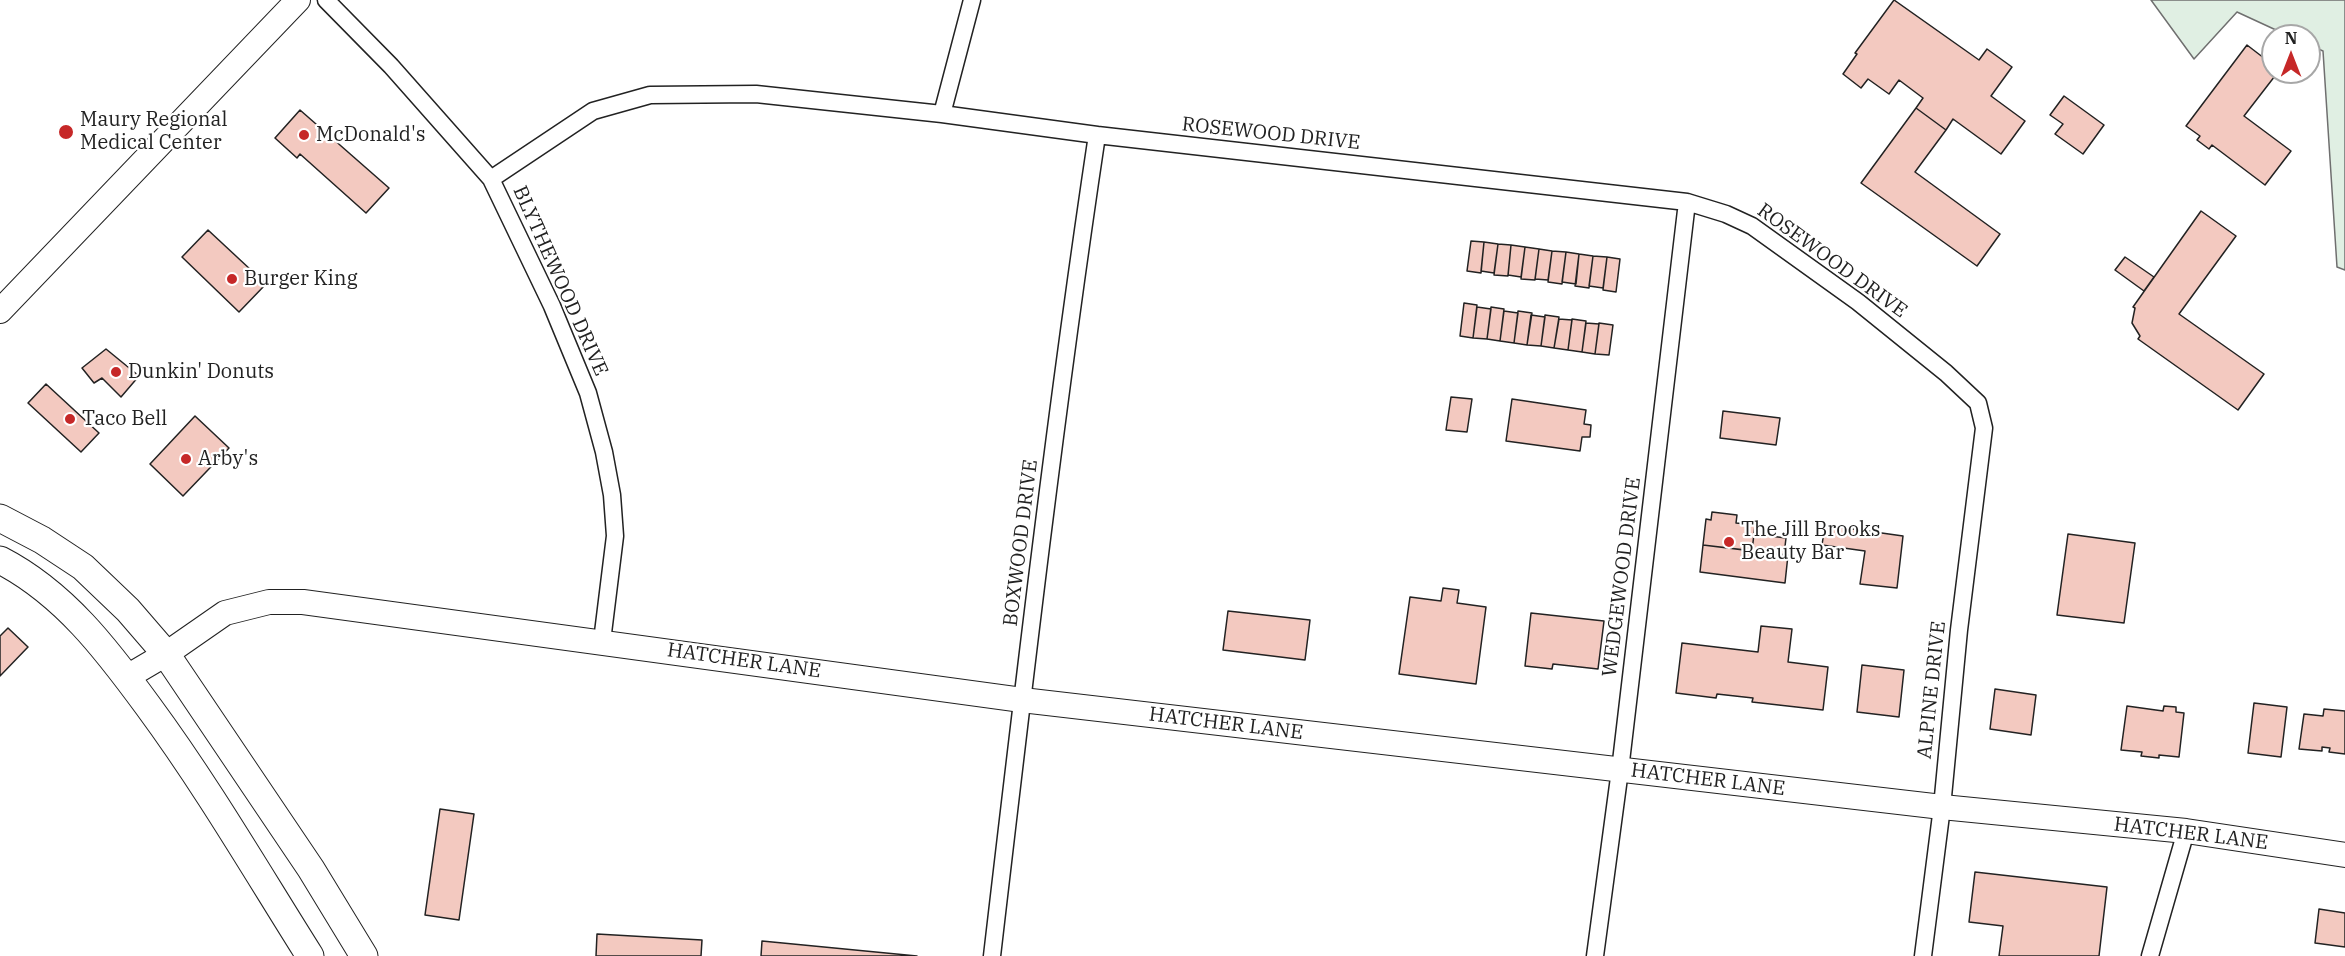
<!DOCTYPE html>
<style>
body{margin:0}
#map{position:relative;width:2345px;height:956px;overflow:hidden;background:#fff;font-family:"IBM Plex Serif",serif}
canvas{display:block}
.north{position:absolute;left:2261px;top:24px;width:60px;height:60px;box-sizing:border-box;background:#fff;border:2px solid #a7a7a7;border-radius:50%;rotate:0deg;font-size:16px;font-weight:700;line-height:24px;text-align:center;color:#222}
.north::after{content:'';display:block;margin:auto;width:21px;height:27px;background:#c62828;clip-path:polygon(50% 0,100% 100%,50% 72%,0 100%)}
</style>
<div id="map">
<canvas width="2345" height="956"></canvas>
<div class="north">N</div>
</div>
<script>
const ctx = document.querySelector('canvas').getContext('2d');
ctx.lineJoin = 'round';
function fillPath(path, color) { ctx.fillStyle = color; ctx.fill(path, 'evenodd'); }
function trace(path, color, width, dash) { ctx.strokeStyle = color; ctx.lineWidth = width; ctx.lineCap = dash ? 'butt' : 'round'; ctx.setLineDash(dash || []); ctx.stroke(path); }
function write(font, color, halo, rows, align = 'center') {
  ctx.font = font + ' "IBM Plex Serif",serif'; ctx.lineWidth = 4.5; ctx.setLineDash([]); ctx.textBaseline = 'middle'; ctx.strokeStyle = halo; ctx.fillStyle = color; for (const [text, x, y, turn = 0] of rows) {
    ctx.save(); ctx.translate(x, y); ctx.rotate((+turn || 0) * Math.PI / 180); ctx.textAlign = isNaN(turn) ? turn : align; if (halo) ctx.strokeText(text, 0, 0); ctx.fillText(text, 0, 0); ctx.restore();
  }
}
const green = new Path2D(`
 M2151,0H2345V270L2337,267L2323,51L2309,45V36H2289L2237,12L2194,59Z`);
fillPath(green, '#e0efe3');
trace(green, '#6f6f6f', 1.5);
const building = new Path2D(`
 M1894,0L1979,60L1987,49L2012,67L1991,96L2025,121L2001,154L1953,119L1946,130L1916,108L1923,98L1899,80L1889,94L1868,79L1861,88L1843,74L1857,54L1855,53Z
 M2247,45L2273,65V72H2278L2244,116L2291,151L2265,185L2212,145L2209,149L2197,140L2200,136L2186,126Z
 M2064,96L2104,125L2083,154L2055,134L2063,124L2050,115Z
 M1916,108L1946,130L1915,172L2000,234L1977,266L1861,183Z
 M300,110L389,188L366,213L300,154L297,158L275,138Z
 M2201,211L2236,236L2179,314L2264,374L2238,410L2138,339L2140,336L2132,323L2135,308L2133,307Z
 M208,230L266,284L239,312L182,257Z
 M1471,241L1484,242L1481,273L1467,271Z
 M1484,242L1498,244L1494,273L1481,271Z
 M1498,244L1511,245L1508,276L1494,275Z
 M1511,245L1525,247L1521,277L1508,275Z
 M1525,247L1539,249L1535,280L1521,279Z
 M1539,249L1552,251L1548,280L1535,279Z
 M1552,251L1566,252L1562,284L1548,282Z
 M1566,252L1579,254L1576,284L1562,282Z
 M1579,254L1593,256L1589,288L1575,286Z
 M1593,256L1607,257L1603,288L1589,286Z
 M1607,257L1620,259L1616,292L1603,290Z
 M2125,257L2154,277L2144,291L2115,270Z
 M1464,303L1477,305L1473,338L1460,336Z
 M1477,307L1491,309L1487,339L1473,338Z
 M1491,307L1504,309L1500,341L1487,339Z
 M1504,311L1518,313L1514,343L1500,341Z
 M1518,311L1532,313L1527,345L1514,343Z
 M1531,315L1545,317L1541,346L1527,345Z
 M1545,315L1559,317L1554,348L1541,346Z
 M1559,319L1572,320L1568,350L1554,348Z
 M1572,319L1586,321L1582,352L1568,350Z
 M1586,323L1599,324L1595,354L1582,352Z
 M1599,323L1613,325L1609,355L1595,354Z
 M106,349L139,376L121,397L102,378L94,383L82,368Z
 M46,384L99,433L81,452L28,403Z
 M1451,397L1472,399L1467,432L1446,430Z
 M1512,399L1586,410L1584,424L1591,425L1590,437H1582L1580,451L1506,441Z
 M1723,411L1780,418L1776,445L1720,438Z
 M195,416L229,448L183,496L150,464Z
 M1712,512L1737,515L1736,523L1755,525L1752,551L1703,545L1706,519L1711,520Z
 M1825,525L1903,536L1897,588L1860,584L1865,551L1822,545Z
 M1754,534L1786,538L1784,555L1752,551Z
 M2068,534L2135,543L2124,623L2057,615Z
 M1703,545L1788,555L1785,583L1700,572Z
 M1443,588L1459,590L1457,603L1486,607L1476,684L1399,674L1410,597L1441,601Z
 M1228,611L1310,620L1305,660L1223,650Z
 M1531,613L1604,621L1598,669L1553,664L1552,669L1525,666Z
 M1761,626L1792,629L1788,662L1828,667L1823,710L1752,702L1753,698L1717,694L1716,698L1676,693L1682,643L1758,652Z
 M8,628L28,647L0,676V636Z
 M1862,665L1904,670L1899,717L1857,712Z
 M1995,689L2036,695L2031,735L1990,729Z
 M2254,703L2287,707L2281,757L2248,753Z
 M2127,706L2163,711L2164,706L2176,707V712L2184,713L2179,757L2159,755V758L2141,756L2142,752L2121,750Z
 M2324,709L2345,711V754L2329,752L2330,748L2322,747V751L2299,749L2304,714L2323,716Z
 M440,809L474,814L459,920L425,915Z
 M1975,872L2107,887L2099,956H1999L2003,926L1969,922Z
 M2319,909L2345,913V947L2315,943Z
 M597,934L702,940L701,956H596Z
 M762,941L917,956H761Z`);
fillPath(building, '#f3c9c0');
trace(building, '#222', 1.5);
const street = new Path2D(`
 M326,0L391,66L491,179L552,306L588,393L604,452L612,495L615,536L602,641
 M942,114L972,0
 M491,179L593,111L650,95L756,94L942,114L1097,135L1687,202L1726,214L1752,226L1858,302L1946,373L1978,403L1984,428L1959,630L1942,807L1923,956
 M992,956C1024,682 1056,408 1097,135
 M1595,956L1620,770L1687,202
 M2150,956L2186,831`);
const secondary = new Path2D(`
 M0,311L298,0
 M127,677L166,654L225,613L269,602H303L1022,700L1942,807L2186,831L2345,855`);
const primary = new Path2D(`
 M0,518L42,540L83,567L128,610L166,654L311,869L364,956
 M0,560C64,593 107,650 148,706C207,786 257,872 310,956`);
trace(street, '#222', 19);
trace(secondary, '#222', 26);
trace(primary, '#222', 29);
trace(street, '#fff', 16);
trace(secondary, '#fff', 24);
trace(primary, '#fff', 27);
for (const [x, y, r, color] of [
 [66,132,8,"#c62828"],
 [304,135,6,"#c62828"],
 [232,279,6,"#c62828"],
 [116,372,6,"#c62828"],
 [70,419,6,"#c62828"],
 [186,459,6,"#c62828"],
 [1729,542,6,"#c62828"]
]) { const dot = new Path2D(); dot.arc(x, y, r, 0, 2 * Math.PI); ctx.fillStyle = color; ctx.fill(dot); trace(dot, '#fff', 2); }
write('20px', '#222', '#fff', [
 ["Maury Regional",80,120],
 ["Medical Center",80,143],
 ["McDonald's",316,135],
 ["Burger King",244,279],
 ["Dunkin' Donuts",128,372],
 ["Taco Bell",82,419],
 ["Arby's",198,459],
 ["The Jill Brooks",1741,530],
 ["Beauty Bar",1741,553]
], 'left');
write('20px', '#222', '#fff', [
 ["ROSEWOOD DRIVE",1271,134,6],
 ["ROSEWOOD DRIVE",1832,261,36],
 ["BLYTHEWOOD DRIVE",560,281,66],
 ["BOXWOOD DRIVE",1021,543,-83],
 ["WEDGEWOOD DRIVE",1622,577,-83],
 ["HATCHER LANE",744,661,8],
 ["ALPINE DRIVE",1932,690,-84],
 ["HATCHER LANE",1226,724,7],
 ["HATCHER LANE",1708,780,7],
 ["HATCHER LANE",2191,834,7]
]);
</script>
